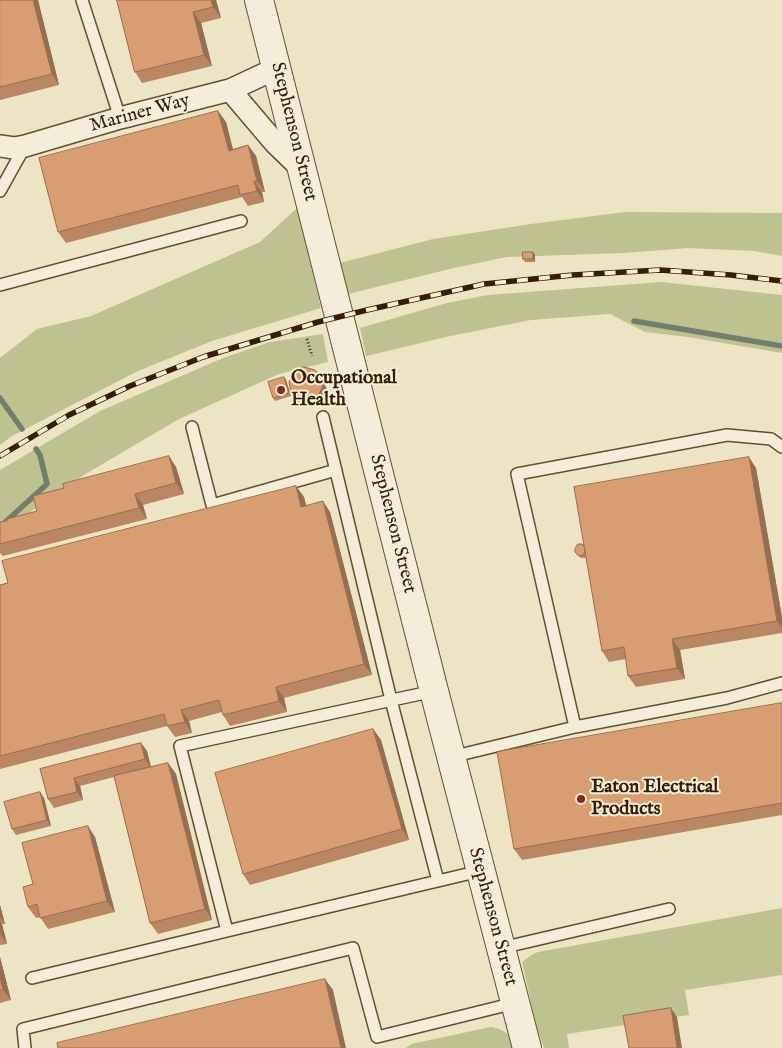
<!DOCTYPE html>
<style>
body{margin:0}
canvas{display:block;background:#ece4c4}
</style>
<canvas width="782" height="1048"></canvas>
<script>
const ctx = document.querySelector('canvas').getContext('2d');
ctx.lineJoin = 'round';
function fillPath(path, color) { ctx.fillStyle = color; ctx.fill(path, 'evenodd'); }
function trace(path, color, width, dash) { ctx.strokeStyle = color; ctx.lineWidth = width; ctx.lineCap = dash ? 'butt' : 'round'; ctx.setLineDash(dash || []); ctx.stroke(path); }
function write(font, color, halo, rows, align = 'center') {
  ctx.font = font + ' "IM FELL English",serif'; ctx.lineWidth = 4; ctx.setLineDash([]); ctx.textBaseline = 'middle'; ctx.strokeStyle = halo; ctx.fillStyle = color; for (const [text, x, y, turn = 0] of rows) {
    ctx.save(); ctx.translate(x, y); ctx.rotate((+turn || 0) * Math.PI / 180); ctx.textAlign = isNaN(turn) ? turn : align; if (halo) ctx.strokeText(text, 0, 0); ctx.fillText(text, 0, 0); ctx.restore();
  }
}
fillPath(new Path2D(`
 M297,208L321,308L212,341L138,371L12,436L0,445V358L37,329L91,316L260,242Z
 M625,212L782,213V256L754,251L688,248L625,253L507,257L454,268L348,294L340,263L433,239L531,224Z
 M661,282L782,295V353L688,337L645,332L610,314L531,320L446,337L366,356L360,328L447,303L488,295Z
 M323,334L328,362L279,374L179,419L84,475L0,533V470L100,411L223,358L270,342Z
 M782,908V975L685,990L689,1015L567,1034L569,1048H544L536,1025L522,962L530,956L538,952Z
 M491,1027C507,1030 509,1034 516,1048H406L411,1044Z`), '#bec290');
trace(new Path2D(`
 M634,321L782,346
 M0,398L22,429
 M0,527L47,484L40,455L36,449`), '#727e6e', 5.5);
const service = new Path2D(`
 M82,0L120,118
 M0,191L25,146
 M0,285L241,221
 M323,417L391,700L438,881
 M192,427L212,505L336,470
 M434,691L180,746L227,931L480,871
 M575,727L517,474L727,435L771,439L782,447
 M451,757L575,727L727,698L782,683
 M501,948L669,909
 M32,978L227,931
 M25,1048L23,1029L353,948L377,1037L515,1003`);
const minor = new Path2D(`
 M230,90L275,143L302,169
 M0,146L14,148L25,146L120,118L230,90L277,68`);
const tertiary = new Path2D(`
 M259,0L434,691L527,1048`);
trace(service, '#644f32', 14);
trace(minor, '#644f32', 24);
trace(tertiary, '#644f32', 30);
trace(new Path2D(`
 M307,339L312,356`), '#371d01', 3, [1, 2.5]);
trace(service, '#f3edd9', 11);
trace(minor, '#f3edd9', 21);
trace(tertiary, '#f3edd9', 28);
const rail = new Path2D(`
 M0,456L69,415L130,386L203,357L318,322L367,310L484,284L573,275L660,270L731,275L782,281`);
trace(rail, '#371d01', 5.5);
trace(rail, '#f3edd9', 4, [11]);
fillPath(new Path2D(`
 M0,0H38L59,85L0,100Z
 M117,0H216L221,18L201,23L212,66L142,83L135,72Z
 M218,111L226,122L233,149L248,145L256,156L265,192H262L264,202L248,206L242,197L66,243L58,232Z
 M533,252L535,255V262H525L523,259Z
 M319,374L323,380L327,390L323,401L319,404L314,406H303L295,398L291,393Z
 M284,377L286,380L291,396L275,401L273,398Z
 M169,456L176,467L184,494L143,505L147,519L3,556L0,553V522L37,511L64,488Z
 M756,468L782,617V633L680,650L685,679L636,687L628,676L626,659L609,662L602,651L586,556L585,558H581L577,555L575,552L584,546Z
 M296,486L304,497L306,505L330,512L372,675L284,698L287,712L230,726L223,715L222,712L189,721L192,733L175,737L167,726L0,769V585Z
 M782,703V815L522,860L514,849Z
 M373,729L381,740L409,840L250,885L243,874Z
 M141,743L147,751L151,767L168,763L176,774L212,920L158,934L150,923L114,777L80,786L83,800L54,808L48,799L40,769Z
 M40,792L44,798L51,826L16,835L12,829Z
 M95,837L115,912L48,929L40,917L36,918L28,907L33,884Z
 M0,905L5,924H2L7,944L0,945Z
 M0,957L11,1000L0,1003Z`), '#bb8762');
fillPath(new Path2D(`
 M33,0H38L59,85L52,74Z
 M211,0H216L221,18L213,7Z
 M193,12L201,23L212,66L204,55Z
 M218,111L226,122L236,162L229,151Z
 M248,145L256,156L265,192L257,181Z
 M254,181L262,192L264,202L257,191Z
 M533,252L535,255V262L533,259Z
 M319,374L323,380L327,390L323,401L319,395Z
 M284,377L286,380L291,396L289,393Z
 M169,456L176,467L184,494L176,483Z
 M749,457L756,468L782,617V628L777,621Z
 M296,486L304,497L309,518L301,507Z
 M135,494L143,505L147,519L139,508Z
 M323,501L330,512L372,675L364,664Z
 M672,639L680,650L685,679L677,668Z
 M276,687L284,698L287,712L279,701Z
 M181,710L189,721L192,733L185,722Z
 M373,729L381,740L409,840L402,829Z
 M141,743L147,751L151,768L145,759Z
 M168,763L176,774L212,920L205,909Z
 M74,778L80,786L83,800L77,792Z
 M40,792L44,798L51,826L47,820Z
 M88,826L95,837L115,912L107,901Z
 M0,905L5,924L0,917Z
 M0,921L2,924L7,944L0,933Z
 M0,957L11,1000L3,990L0,976Z
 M325,979L333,990L346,1048H341Z
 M671,1008L677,1017L682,1048H677Z`), '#986e50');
const building = new Path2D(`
 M0,0H33L52,74L0,87Z
 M117,0H211L213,7L193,12L204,55L135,72Z
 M218,111L229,151L248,145L257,181H254L257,191L240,195L238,185L58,232L39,158Z
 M523,252H533V259H523Z
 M304,367L315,370L319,374L323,385L319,395L315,398L310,401L299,400L291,393L289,382L294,371Z
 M284,377L289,393L273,398L268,382Z
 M169,456L176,483L135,494L139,508L0,544V522L7,521V519L37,511L33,496L64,488L63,484Z
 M749,457L777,621L672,639L677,668L628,676L624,647L602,651L574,487Z
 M296,486L301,507L323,501L364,664L276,687L279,701L223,715L219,700L181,710L185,722L167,726L164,714L0,756V585L8,583L2,561Z
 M578,544H582L584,546L585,551L583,555L579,556L575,552V549Z
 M782,703V803L514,849L497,752Z
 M373,729L402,829L243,874L215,773Z
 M141,743L145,759L74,778L77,792L48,799L40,769Z
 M168,763L205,909L150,923L114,776Z
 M40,792L47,820L12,829L4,802Z
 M88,826L107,901L40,918L37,904L28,907L23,887L33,884L22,843Z
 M0,976L3,990H0Z
 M325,979L341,1048H58L57,1043Z
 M671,1008L677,1048H629L623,1016Z`);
fillPath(building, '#d99d72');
trace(building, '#986e50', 1);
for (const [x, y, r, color] of [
 [281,390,5,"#8f2418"],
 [581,799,5,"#8f2418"]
]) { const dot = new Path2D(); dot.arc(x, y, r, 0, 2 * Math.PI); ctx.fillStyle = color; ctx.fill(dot); trace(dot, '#f3edd9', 2); }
write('19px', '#371d01', '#f3edd9', [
 ["Mariner Way",140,114,-15],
 ["Stephenson Street",293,132,76],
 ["Stephenson Street",392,524,76],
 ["Stephenson Street",492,917,75]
]);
write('bold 19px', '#371d01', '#f3edd9', [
 ["Occupational",291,379],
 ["Health",291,401],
 ["Eaton Electrical",591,788],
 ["Products",591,810]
], 'left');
</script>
